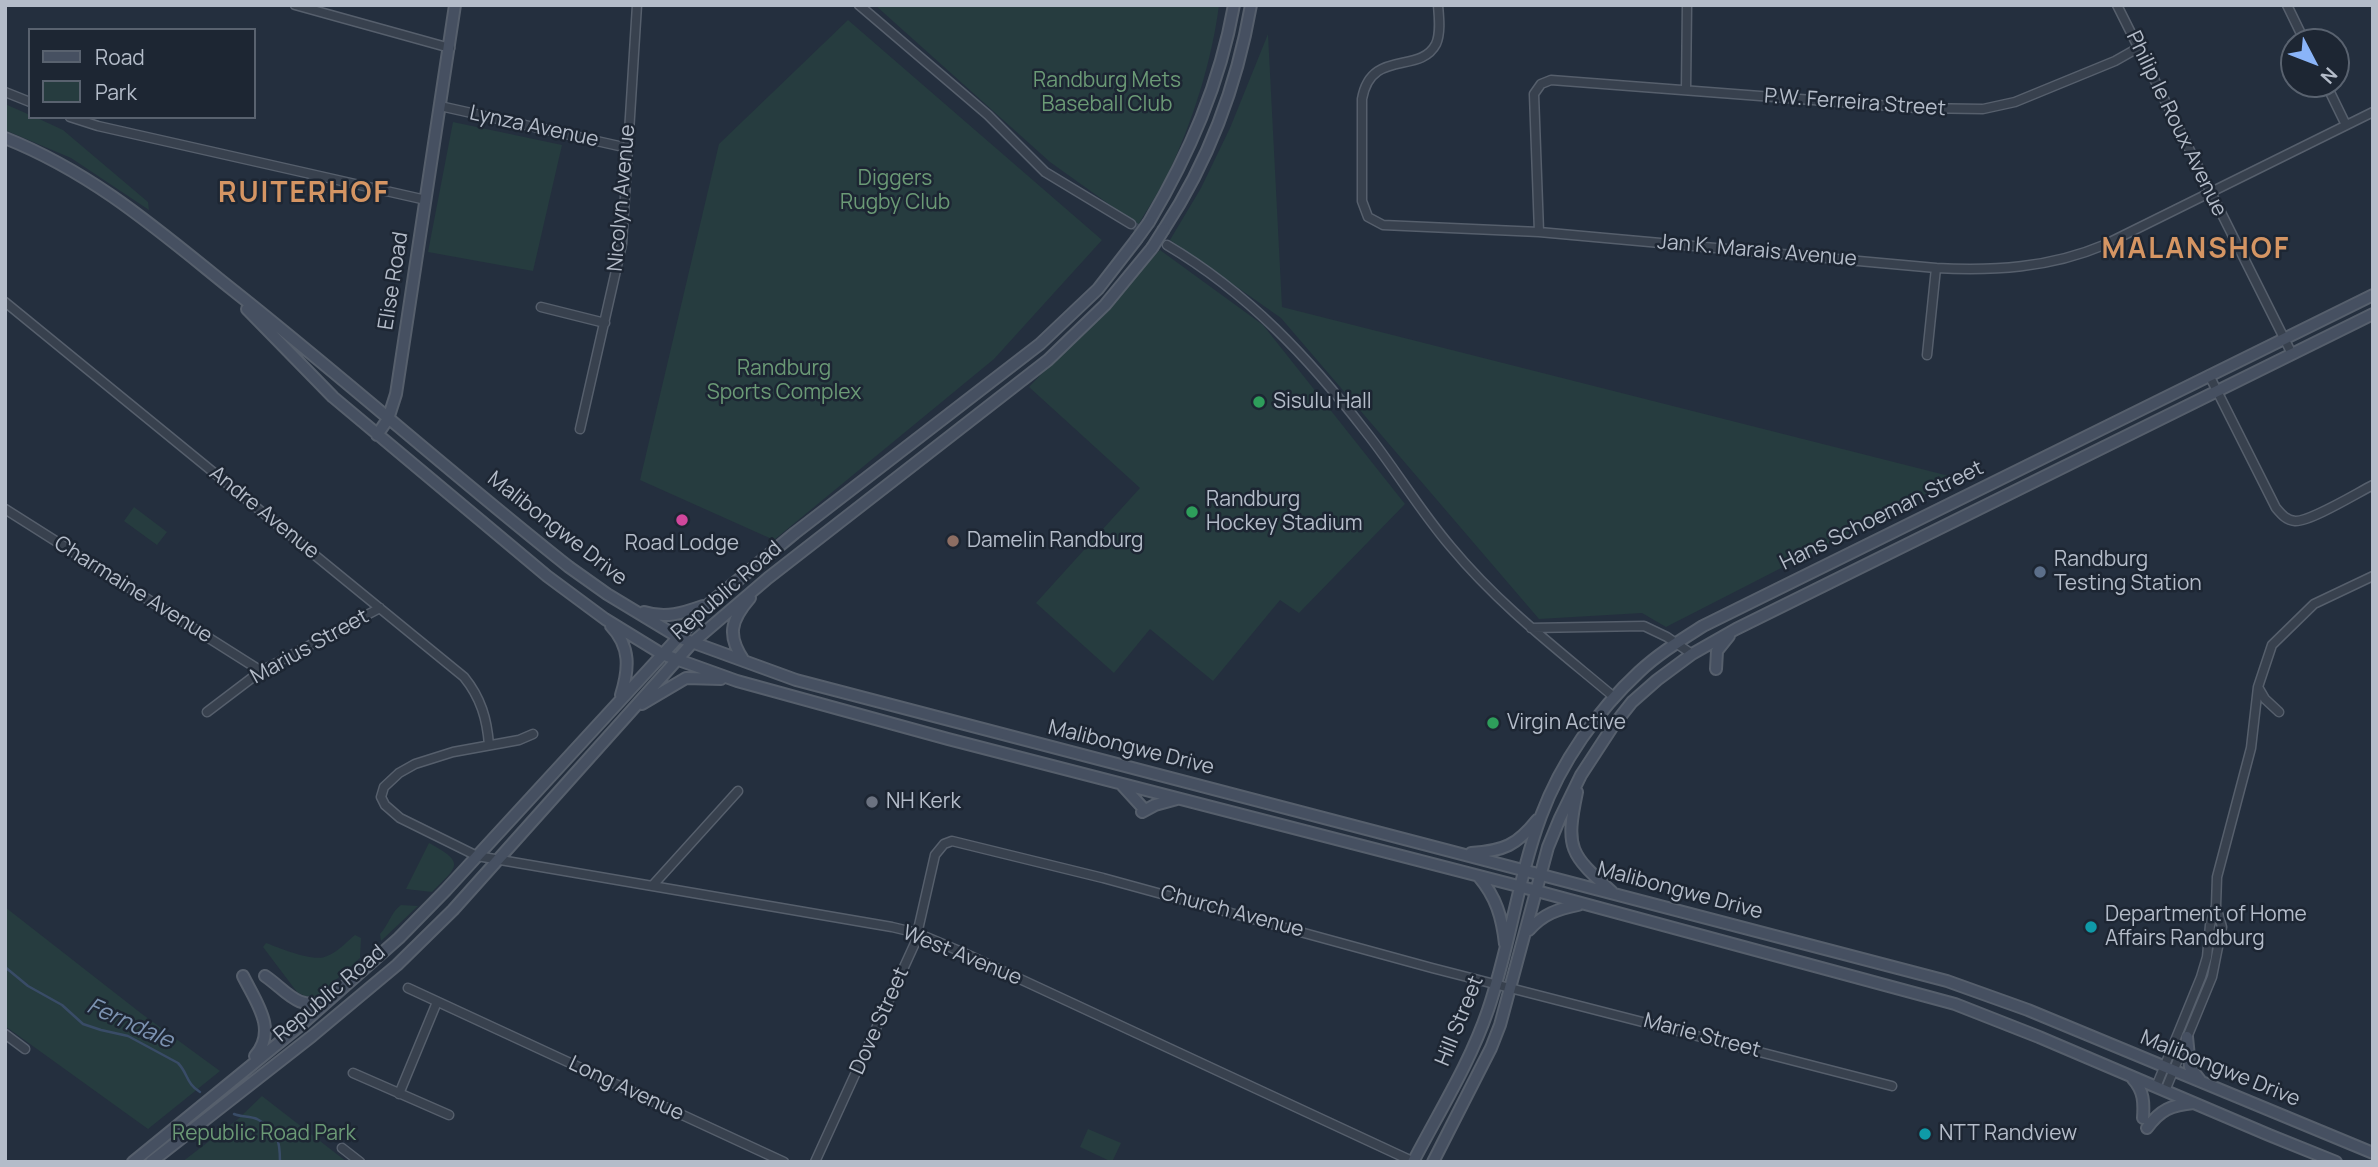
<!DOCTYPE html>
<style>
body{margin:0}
#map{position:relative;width:2378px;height:1167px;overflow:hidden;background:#242f3e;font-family:Manrope,sans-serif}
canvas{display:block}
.frame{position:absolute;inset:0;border:7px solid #b4bcc9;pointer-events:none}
.legend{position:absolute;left:28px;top:28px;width:228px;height:91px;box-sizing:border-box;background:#1d2633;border:2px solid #59626f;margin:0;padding:9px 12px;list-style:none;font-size:21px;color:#b4bcc9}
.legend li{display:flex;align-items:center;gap:14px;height:35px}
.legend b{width:35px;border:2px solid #59626f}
.north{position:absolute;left:2280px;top:28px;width:70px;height:70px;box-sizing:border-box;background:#1d2633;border:2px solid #59626f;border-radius:50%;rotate:132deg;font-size:19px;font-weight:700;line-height:28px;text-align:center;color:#b4bcc9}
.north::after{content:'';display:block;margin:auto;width:24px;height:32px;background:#8ab4f8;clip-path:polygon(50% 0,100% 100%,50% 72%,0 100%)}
</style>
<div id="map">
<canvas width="2378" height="1167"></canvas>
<div class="frame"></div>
<ul class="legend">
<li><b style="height:9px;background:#465061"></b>Road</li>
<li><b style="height:19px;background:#263c3f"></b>Park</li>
</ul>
<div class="north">N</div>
</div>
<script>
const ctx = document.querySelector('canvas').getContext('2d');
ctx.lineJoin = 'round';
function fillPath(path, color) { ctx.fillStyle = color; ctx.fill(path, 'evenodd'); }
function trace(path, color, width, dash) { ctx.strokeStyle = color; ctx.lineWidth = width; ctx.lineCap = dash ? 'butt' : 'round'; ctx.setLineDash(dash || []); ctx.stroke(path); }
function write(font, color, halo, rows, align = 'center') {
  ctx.font = font + ' Manrope,sans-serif'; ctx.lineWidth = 5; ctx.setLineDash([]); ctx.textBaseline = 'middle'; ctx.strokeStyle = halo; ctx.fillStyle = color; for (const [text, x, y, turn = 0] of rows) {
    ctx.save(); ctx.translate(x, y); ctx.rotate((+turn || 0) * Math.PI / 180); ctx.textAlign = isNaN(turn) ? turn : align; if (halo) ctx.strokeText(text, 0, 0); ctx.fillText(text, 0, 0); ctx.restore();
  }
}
fillPath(new Path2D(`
 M875,5H1219C1212,59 1195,114 1173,163C1164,184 1150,205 1138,225L1050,162Z
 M848,20L1102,240L994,359L774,540L640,480L719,144Z
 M1268,34L1282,307L1957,478L1666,627L1642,613L1539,619L1281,318L1170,240L1201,188L1230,128Z
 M5,104L30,115V117H35L63,130L148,202L149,210L71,158L5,130Z
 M453,122L562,145L533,271L428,252Z
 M1160,250L1263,325L1405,504L1299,613L1280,600L1213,681L1150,629L1114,673L1036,603L1140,488L1029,387Z
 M134,507L167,532L157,545L124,521Z
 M429,843C466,863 458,866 432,892L406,889Z
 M401,905L418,906L381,941L380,934C388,926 391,912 401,905Z
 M5,907L142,1014L220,1071L148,1129L5,1026Z
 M355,935L361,938L360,958L317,997L305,996L297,992L263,947L266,943C280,948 314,963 327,956C338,952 346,942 355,935Z
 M262,1096L347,1162H182L238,1119Z
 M1088,1129L1121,1143L1112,1162L1080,1147Z`), '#263c3f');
trace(new Path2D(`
 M5,967L28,986L62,1005L83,1024L101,1030L128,1036L178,1063C188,1073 186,1084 200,1092
 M234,1114C241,1117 250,1116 257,1119C278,1130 280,1140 280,1162`), '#394c67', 2.5);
trace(new Path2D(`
 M1131,224L1161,242`), '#3a4453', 8, [8, 4]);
const street = new Path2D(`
 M295,5L450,48
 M859,5L988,115L1045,172L1131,224
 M1438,5C1439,17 1441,33 1436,44C1420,75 1371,48 1362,99V201L1368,217L1383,225L1539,232L1936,268C1993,271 2050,268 2104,245L2373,112
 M2117,5L2292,354
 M2287,5L2305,42
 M2326,84L2346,125
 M1686,90L1687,5
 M5,92L30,102
 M440,106L628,148
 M70,117L98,126L426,200
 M1539,232L1534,94L1541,84L1551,80L1917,108L1983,109L2015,102L2115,61L2138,48
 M1167,245C1248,293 1309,358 1366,432C1396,470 1420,511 1451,547C1499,605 1557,649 1614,697
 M5,302L464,677C481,698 487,719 489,745
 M541,307L605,323
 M1927,355L1936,268
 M2209,375L2276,508C2282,515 2286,520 2295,521C2310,522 2357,493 2373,485
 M580,429L622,244L637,5
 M5,509L261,671
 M1531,628L1644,626L1667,637L1692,654
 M207,712L261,671L380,608
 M2279,712L2265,699L2258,687L2272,645L2314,604L2373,576
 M533,734L519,740L453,752L415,764L399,773L384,787L381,797L385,805L400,818L477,856L892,927L917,933L964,953L1414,1162
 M653,885L738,791
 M408,988L784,1162
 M5,1034L25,1049
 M353,1073L449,1115
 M2156,1087L2201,977L2207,957L2210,925L2216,906L2217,877L2251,748L2258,687
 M2165,1091L2212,977L2222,927L2216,906
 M399,1094L437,1002
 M342,1148L360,1162
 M815,1162L915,943L935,855L944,844L952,841L1103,878L1432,968L1892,1086`);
const secondary = new Path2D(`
 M5,138C93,173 157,229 229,287C344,378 454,476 569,567L607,594L678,637L796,680L1947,981L2028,1010L2373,1153
 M1149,222C1189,154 1220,84 1234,5
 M1164,229C1208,162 1237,85 1251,5
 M247,309L333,397L547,576L605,619L662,654L737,681L948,739L1522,887L1955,1004L2039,1037L2269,1135L2336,1162
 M377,435L388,419L396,394L455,5
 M644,612C666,619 683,613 703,606
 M611,626C631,647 629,669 621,695
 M744,661C727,636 730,621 750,598
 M1716,669L1717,651L1729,636
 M642,704L686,678L721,679
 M1122,785L1143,808
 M1577,792C1565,849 1570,854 1612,892
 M1142,812L1155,805L1177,799
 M1471,853C1504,851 1517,845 1537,820
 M1479,877C1496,897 1502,917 1505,944
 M1529,930C1543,914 1558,909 1578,905
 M243,976C256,1002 278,1030 255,1056
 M265,976C287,991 297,1011 326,1001
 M2187,1037L2190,1067L2200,1080
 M2133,1079C2144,1091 2144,1103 2143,1118
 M2147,1128C2160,1110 2171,1105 2194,1103
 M133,1162L302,1024L399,938L446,890L709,604L795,533L1040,344L1098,289L1136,240
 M151,1162L312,1036L397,965L453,910L692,643L768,578L1048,360L1105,305L1152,248
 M1413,1162C1439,1112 1470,1063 1488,1010C1510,946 1518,878 1541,816C1561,762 1597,711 1639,672C1658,654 1681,640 1703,626L2373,295
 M1433,1162L1491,1048L1500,1025L1548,847L1560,818L1581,775L1613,726L1632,702L1657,680L1692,654L1736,629L2373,314`);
trace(street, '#565f6c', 11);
trace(secondary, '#565f6c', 14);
trace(street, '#38414e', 8);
trace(secondary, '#465061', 10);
const secondaryBridge = new Path2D(`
 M1136,240L1149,222
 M1152,248L1164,229`);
trace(secondaryBridge, '#565f6c', 14, []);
trace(secondaryBridge, '#465061', 10);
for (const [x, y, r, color] of [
 [1259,402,7,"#2e9e5b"],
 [1192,512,7,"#2e9e5b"],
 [682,520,7,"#d1479c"],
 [953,541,7,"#8d6e63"],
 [2040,572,7,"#5c6f8a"],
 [1493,723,7,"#2e9e5b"],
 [872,802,7,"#6b7280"],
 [2091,927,7,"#0f9aa8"],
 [1925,1134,7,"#0f9aa8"]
]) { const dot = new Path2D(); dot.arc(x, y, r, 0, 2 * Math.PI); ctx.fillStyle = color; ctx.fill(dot); trace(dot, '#1d2633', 2.5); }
write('21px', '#6b9a76', '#1d2633', [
 ["Randburg Mets",1107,81],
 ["Baseball Club",1107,105],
 ["Diggers",895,179],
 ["Rugby Club",895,203],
 ["Randburg",784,369],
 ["Sports Complex",784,393],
 ["Republic Road Park",264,1134]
]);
write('21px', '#b4bcc9', '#1d2633', [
 ["P.W. Ferreira Street",1855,103,4],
 ["Philip le Roux Avenue",2176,124,64],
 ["Lynza Avenue",534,127,12],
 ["Nicolyn Avenue",622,198,-85],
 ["Jan K. Marais Avenue",1757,251,5],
 ["Elise Road",394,281,-81],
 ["Andre Avenue",264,513,39],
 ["Hans Schoeman Street",1882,516,-26],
 ["Malibongwe Drive",557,529,38],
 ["Charmaine Avenue",133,590,32],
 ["Republic Road",727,591,-41],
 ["Marius Street",310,647,-29],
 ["Malibongwe Drive",1131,748,14],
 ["Malibongwe Drive",1680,891,15],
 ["Church Avenue",1232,912,15],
 ["West Avenue",962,956,22],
 ["Republic Road",330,994,-40],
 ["Dove Street",880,1021,-66],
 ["Hill Street",1460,1021,-68],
 ["Marie Street",1702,1036,15],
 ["Malibongwe Drive",2220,1069,22],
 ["Long Avenue",626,1089,25]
]);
write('21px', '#b4bcc9', '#1d2633', [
 ["Sisulu Hall",1273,402],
 ["Randburg",1206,500],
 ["Hockey Stadium",1206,524],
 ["Damelin Randburg",967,541],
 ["Road Lodge",682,544,"center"],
 ["Randburg",2054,560],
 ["Testing Station",2054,584],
 ["Virgin Active",1507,723],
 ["NH Kerk",886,802],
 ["Department of Home",2105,915],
 ["Affairs Randburg",2105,939],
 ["NTT Randview",1939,1134]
], 'left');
write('italic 23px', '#7c92b1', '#1d2633', [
 ["Ferndale",130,1024,24]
]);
ctx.letterSpacing = '2px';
write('bold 28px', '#d59563', '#1d2633', [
 ["RUITERHOF",304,194],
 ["MALANSHOF",2196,250]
]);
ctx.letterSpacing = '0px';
</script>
